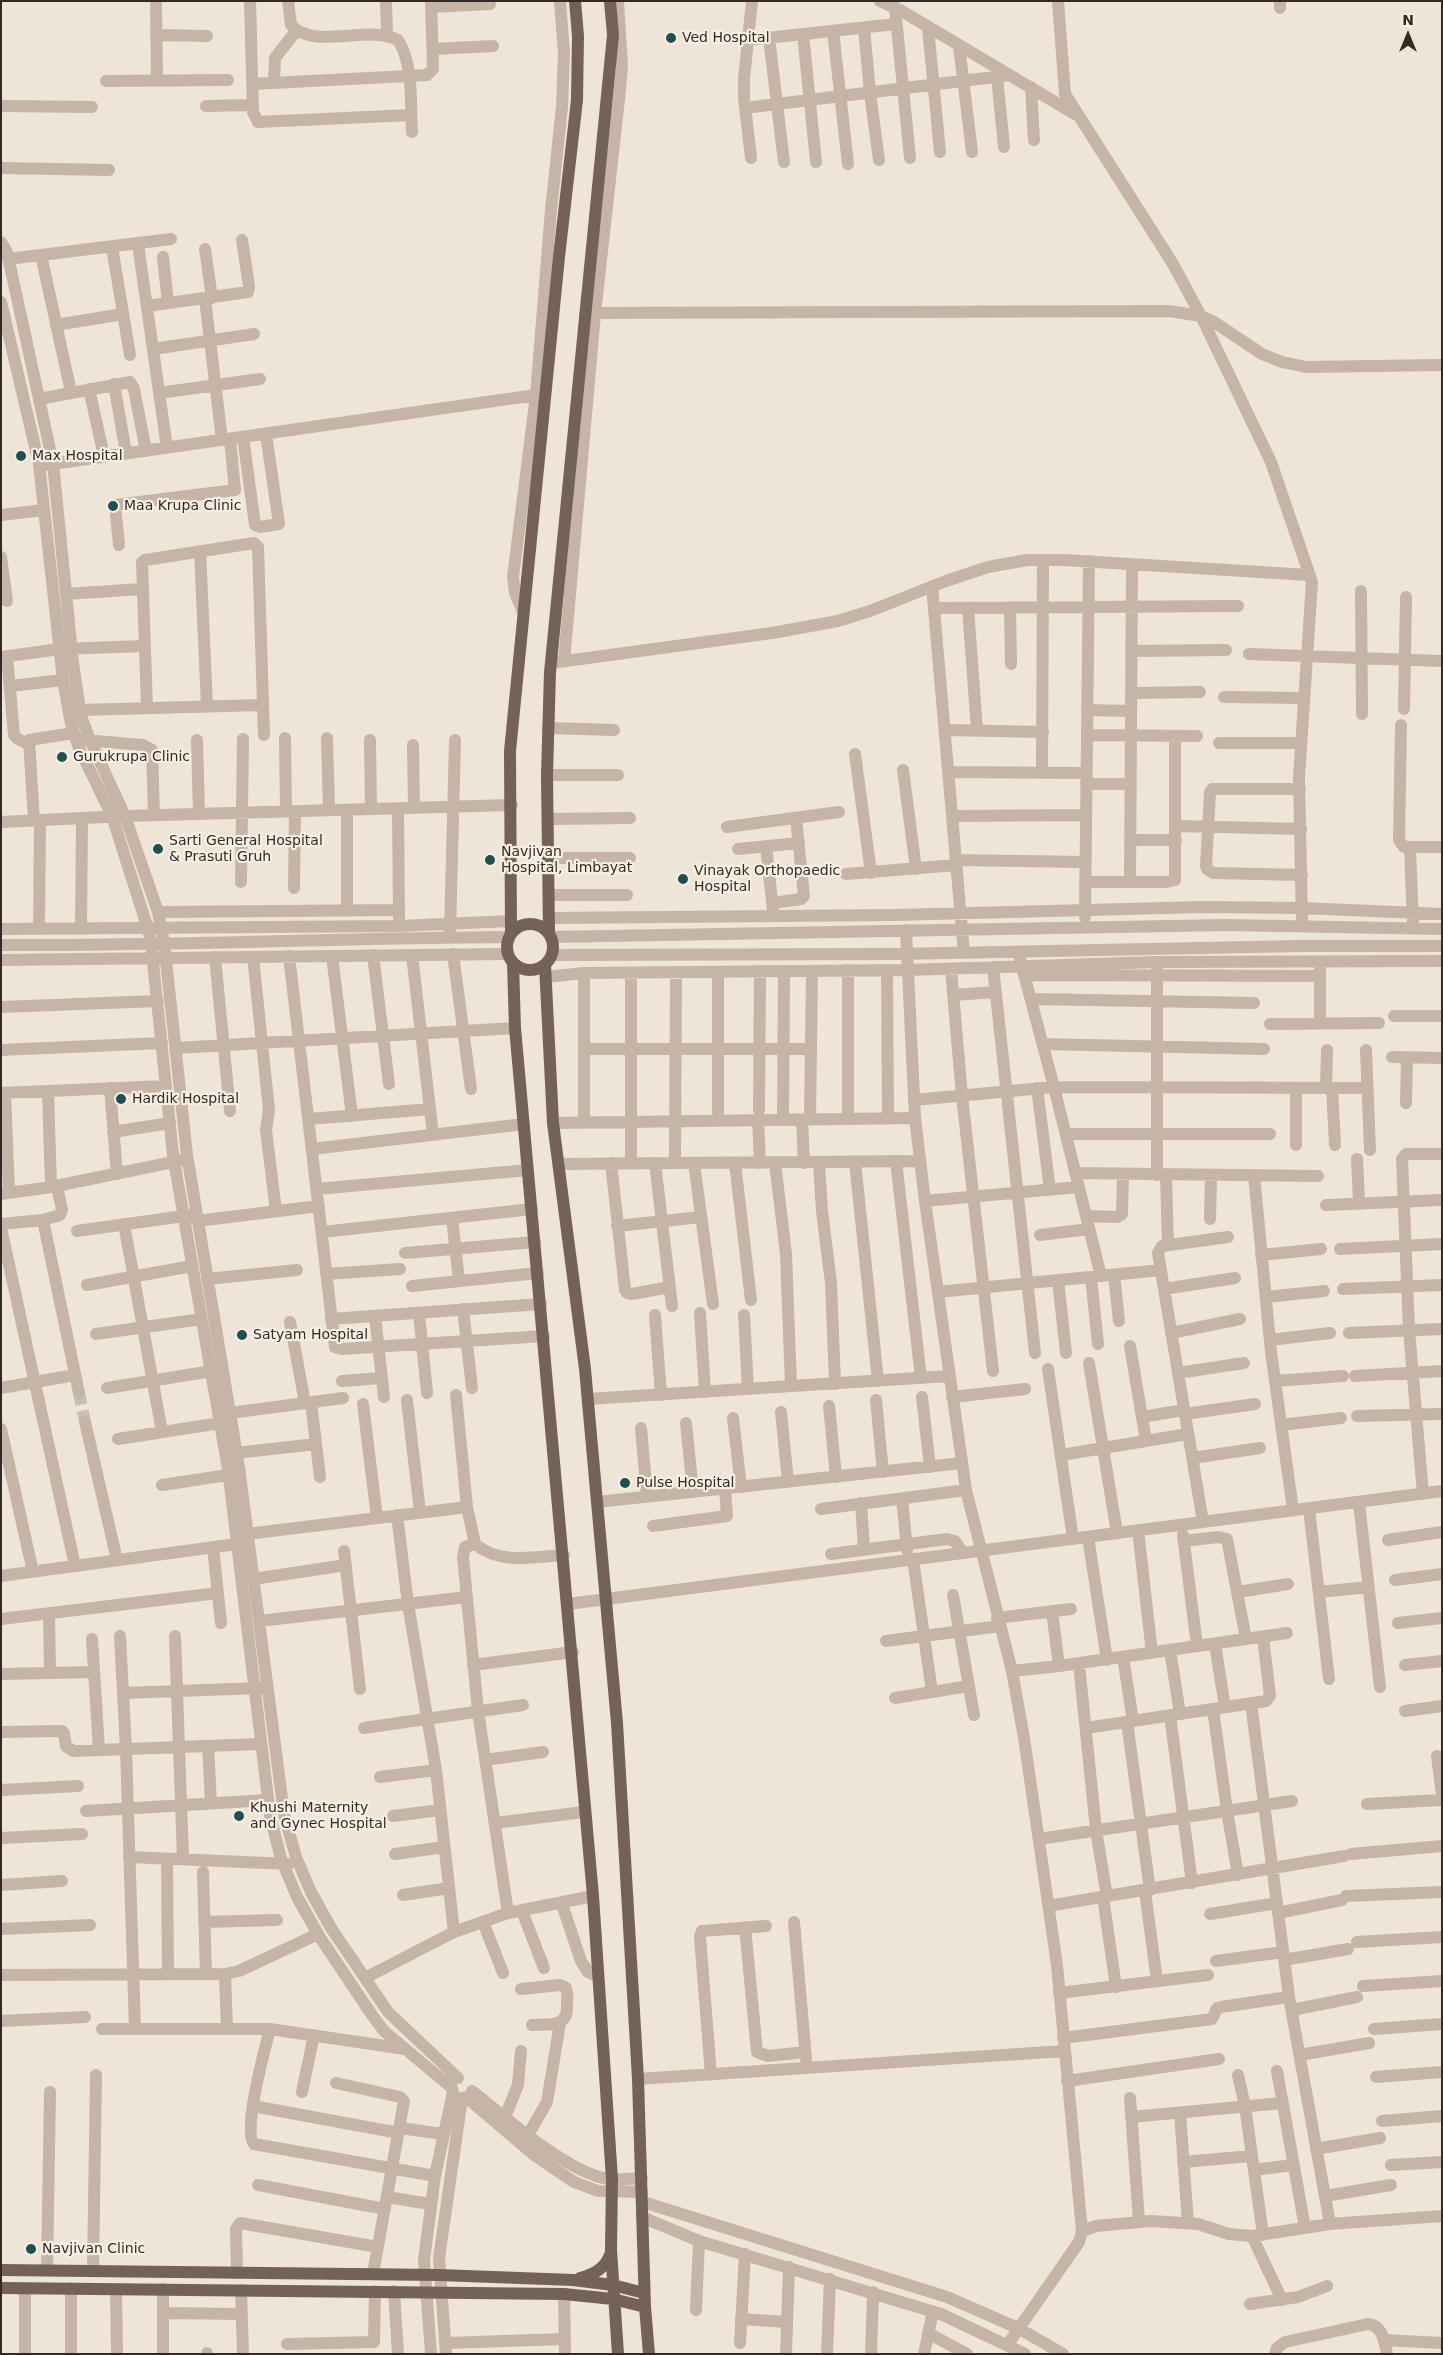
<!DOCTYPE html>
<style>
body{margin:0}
#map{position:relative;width:1443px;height:2355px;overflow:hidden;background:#efe4d8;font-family:"DejaVu Sans",sans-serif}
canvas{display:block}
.frame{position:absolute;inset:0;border:2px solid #332a26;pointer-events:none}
.north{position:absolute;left:1383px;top:10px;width:50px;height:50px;-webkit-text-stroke:4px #f7eee4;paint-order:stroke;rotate:0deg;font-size:14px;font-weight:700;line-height:20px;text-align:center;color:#332a26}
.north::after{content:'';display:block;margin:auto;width:18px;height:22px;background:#332a26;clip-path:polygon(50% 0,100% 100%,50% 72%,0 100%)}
</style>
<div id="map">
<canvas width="1443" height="2355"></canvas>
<div class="frame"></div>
<div class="north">N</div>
</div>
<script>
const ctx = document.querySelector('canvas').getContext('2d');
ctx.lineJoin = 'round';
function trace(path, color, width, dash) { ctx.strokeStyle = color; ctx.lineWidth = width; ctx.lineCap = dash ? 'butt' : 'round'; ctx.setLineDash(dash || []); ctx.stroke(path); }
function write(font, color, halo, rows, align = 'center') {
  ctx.font = font + ' "DejaVu Sans",sans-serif'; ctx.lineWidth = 4.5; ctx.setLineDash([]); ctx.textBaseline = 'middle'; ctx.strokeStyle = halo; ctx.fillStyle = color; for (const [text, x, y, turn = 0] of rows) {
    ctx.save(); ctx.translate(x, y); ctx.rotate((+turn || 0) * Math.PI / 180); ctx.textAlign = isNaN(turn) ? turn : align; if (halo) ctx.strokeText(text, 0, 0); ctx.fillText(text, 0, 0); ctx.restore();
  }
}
trace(new Path2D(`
 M79,1393L85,1422`), '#c9bfb4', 12, [12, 6]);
trace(new Path2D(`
 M156,1L157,81
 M250,1L253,112L258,122L411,115
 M288,1L291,25C315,51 367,24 398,40C414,65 410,103 412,132
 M386,1L387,35
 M880,1L900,10L1075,114
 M1058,1L1065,94L1173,264L1201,316L1271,462L1312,582L1299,777L1302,925
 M1280,1V8
 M431,7L490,4
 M895,7L910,158
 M864,28L870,93L879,160
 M928,28L940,152
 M833,31L848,164
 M803,34L816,162
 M156,35L207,36
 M769,38L784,162
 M748,40L896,24
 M959,46L972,152
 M433,49L493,46
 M997,77L1004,147
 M106,81L228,80
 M274,83L275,58L296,31
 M253,84L427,75L433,69L431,1
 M1031,87L1034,140
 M1,106L92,107
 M206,106L253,105
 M745,108L1010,75
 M751,158L744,98V79L752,1
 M1,168L109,170
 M1,242L7,252L53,463L73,663L81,716L90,740L125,816L158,912L164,942L187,1155L239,1467L284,1814L296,1857L311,1892L331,1928L388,2012L458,2078
 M138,244L167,448
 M112,247L130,355
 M205,249L212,298
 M41,255L71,392
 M163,257L168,303
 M8,259L171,239
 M205,299L222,440
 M1,302L39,464L63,680L71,724L79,748L112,816L148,929L151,943L173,1155L228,1469L270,1815L281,1859L297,1897L319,1936L372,2015L384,2031L452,2088
 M147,306L248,292L249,286L242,240
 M585,313L1169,311L1201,316L1214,322L1262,354L1282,362L1306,367L1442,365
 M56,325L123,314
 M153,349L254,334
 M114,384L126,453
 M89,389L104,456
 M159,393L260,379
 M39,399L130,382L134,389L146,451
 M243,437L255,525L260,527L279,524L266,434
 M45,465L543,394
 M1,515L44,510
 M119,545L115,505L235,490L230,439
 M200,551L207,706
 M1,557L7,601
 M932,586L964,953
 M1361,591L1362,714
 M66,594L142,589
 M1010,607L1011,664
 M934,608L1238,606
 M968,608L977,730
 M523,612L515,593L513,577L536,395L551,210L562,107L564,53L560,1
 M1132,651L1226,650
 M1249,654L1442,661
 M7,656L14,735L18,739L28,744
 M1,657L60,649L145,646
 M564,661L595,314L619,99L622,66L618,1
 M551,663L772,633L838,621L870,611L946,581L988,567L1027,560H1063L1309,575
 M10,686L63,680
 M1132,693L1200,692
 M1224,697L1304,698
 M147,708L142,562L145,560L254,543L258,547L264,735
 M1404,709L1406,597
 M80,710L263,705
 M1087,710L1131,711
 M1401,725L1399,840L1404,847H1442
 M548,728L614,730
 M945,730L1043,732
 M1087,735L1197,736
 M285,738L286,811
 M327,738L329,810
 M84,740L143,745L152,750L154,815
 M197,740L199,814
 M370,740L371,809
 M1219,743H1301
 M413,745L414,808
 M855,754L871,873
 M903,770L916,869
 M949,772L1086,773
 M1042,773L1043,560
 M547,775H618
 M1086,784H1131
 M1300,789H1212L1210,792L1206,866L1207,869L1213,873L1302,875
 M398,808L399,918
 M347,810V910
 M952,816L1086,815
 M548,819L630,818
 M34,821L29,740L74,733
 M1,822L125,816L512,805
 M1176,826L1301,829
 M727,827L839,812
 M1131,840H1176
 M766,846L773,910
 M1410,848L1413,922
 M738,849L799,843
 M548,858H630
 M956,860L1085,862
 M846,874L956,865
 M241,882L243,739
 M1085,882H1167L1175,880V736
 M1130,882L1132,564
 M294,888L295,811
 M549,895H627
 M772,903L801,899L804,896L796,818
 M158,912L399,910
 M1085,917L1089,561
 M549,918L894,915L1203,907L1302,908L1442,914
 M1,929L399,926L511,921
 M39,929L40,820
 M81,929L82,818
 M906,930L915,1118L925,1201L966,1490L1012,1671L1024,1738L1057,1965L1082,2231L1079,2242L1008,2344
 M450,932L455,740
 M551,937L1227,925L1442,929
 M1,945C170,946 339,938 509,937
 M453,954L471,1089
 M373,955L389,1084
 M412,955L433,1135
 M552,955L898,954L1301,946H1442
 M289,956L335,1347L342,1349L544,1336
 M332,956L352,1116
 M215,957L230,1111
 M253,957L269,1110L266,1130L276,1211
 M1020,959L1054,1087L1101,1276
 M1,960L507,954
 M993,967L1035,1353
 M951,969L962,1096L993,1371
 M1320,969V1024
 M887,970L888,1118
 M631,973V1163
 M1024,975L1320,976
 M546,977L584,973L908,970L1157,962L1442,961
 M953,995L996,992
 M1031,999L1254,1003
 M1,1007L158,1001
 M1394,1016H1442
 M1270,1024L1379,1023
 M1043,1044L1264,1049
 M176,1048L515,1028
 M584,1049H811
 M1,1050L162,1043
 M1366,1050L1370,1150
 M1392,1057L1442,1058
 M110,1088L117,1174
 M1037,1088L1050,1190
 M1326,1088L1327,1050
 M1332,1088L1335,1145
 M1296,1089V1145
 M48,1091L51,1187
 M1,1093L166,1086
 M5,1093L9,1193
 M914,1100L1054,1087L1367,1088
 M1406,1103L1407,1058
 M759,1110L760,971
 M718,1112V972
 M309,1119L430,1109
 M810,1119L812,971
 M848,1119V970
 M758,1120L760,1163
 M783,1120L784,971
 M802,1120L804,1163
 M584,1122V973
 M553,1123L915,1118
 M113,1132L170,1123
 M1066,1134H1270
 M312,1149L524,1124
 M1357,1159L1359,1202
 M896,1161L921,1378
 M855,1162L878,1381
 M611,1163L625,1290L627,1293L632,1294L670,1287
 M655,1163L672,1306
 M675,1163L676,972
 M694,1163L713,1304
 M735,1163L751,1300
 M775,1163L786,1254L791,1386
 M819,1163L822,1211L831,1283L835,1384
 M559,1164L920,1161
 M1075,1173L1318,1176
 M1157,1175V968
 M1166,1175L1168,1245
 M1254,1175L1271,1352L1293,1510
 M317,1189L528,1170
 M1,1194L51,1187L183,1160
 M925,1201L1078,1187
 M1326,1205L1442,1200
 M1086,1216L1117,1217L1122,1214L1123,1174
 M452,1218L459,1281
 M1210,1219L1211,1175
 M43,1220L79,1393
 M197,1221L319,1206
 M1,1224L43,1220L60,1215L62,1210L57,1186
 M124,1224L162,1432
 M617,1226L701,1217
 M1,1228L75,1566
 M77,1231L191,1215
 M322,1232L532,1209
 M1040,1235L1089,1229
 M1340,1249L1442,1244
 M405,1253L535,1242
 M1261,1255L1321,1249
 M326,1274L400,1269
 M1114,1275L1119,1321
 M1091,1277L1098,1344
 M207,1279L297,1270
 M1058,1280L1066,1353
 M87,1285L192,1266
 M412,1286L538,1273
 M1164,1289L1235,1278
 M1343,1289L1442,1285
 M938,1292L1161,1270
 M1266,1297L1324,1291
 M463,1309L472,1388
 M419,1313L427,1393
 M700,1313L705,1392
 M655,1315L661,1395
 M744,1315L748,1389
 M375,1316L384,1397
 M331,1319L541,1304
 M290,1322L305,1403
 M1171,1333L1240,1319
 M1349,1333L1442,1329
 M96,1334L202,1319
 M1270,1340L1330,1333
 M1130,1346L1146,1441
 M1089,1363L1117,1533
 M1048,1369L1073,1539
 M1178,1373L1244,1363
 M1355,1376L1442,1371
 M342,1381L381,1378
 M1275,1381L1343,1376
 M1,1388L75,1375
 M107,1388L218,1370
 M456,1395L467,1507L475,1544C500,1565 534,1557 564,1555
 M922,1397L930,1467
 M952,1397L1025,1389
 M588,1399L949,1376
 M407,1400L420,1512
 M876,1400L883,1472
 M311,1402L320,1477
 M363,1404L377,1518
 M829,1406L836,1477
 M781,1412L788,1482
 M230,1413L343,1398
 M1185,1414L1255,1404
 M1357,1416L1442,1414
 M1142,1417L1184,1410
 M733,1418L741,1487
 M85,1422L117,1560
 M686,1423L693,1492
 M1281,1425L1341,1418
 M641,1428L647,1497
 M1,1429L33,1572
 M118,1439L227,1422
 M236,1453L316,1444
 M1061,1455L1188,1434
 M1192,1458L1260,1448
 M162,1485L228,1475
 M1423,1494L1409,1330L1402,1159L1406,1154H1442
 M902,1498L907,1550
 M597,1502L962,1463
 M861,1503L864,1549
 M1359,1503L1380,1687
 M821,1509L966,1490
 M1309,1509L1329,1679
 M397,1515L408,1604L436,1770L454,1932
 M1203,1522L1158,1253L1162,1246L1228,1237
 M653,1526L727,1516L725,1489
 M1138,1530L1152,1653
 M247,1534L467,1507
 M1183,1535L1197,1646
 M1088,1537L1107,1660
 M1388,1540L1442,1532
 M1184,1541L1218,1537L1227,1539L1246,1639
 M475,1544L465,1547L463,1557L478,1711L508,1913
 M213,1547L221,1623
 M344,1551L360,1689
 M831,1554L947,1539L955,1541L963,1553
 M913,1559L932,1692
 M1,1576L244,1543
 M253,1579L346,1565
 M1395,1580L1442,1574
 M1238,1592L1288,1584
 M1319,1592L1369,1587
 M953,1595L974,1715
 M568,1604L1442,1491
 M1052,1611L1059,1666
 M49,1613L50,1673
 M997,1618L1071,1609
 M1,1619L218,1593
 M259,1621L467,1597
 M1398,1623L1442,1618
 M120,1636L126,1749L135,2029
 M175,1636L183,1859
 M92,1639L99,1750
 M886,1641L1000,1626
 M1215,1644L1225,1707
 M1170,1650L1180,1714
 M1123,1657L1133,1721
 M1079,1664L1096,1830L1107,1897
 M473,1665L573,1652
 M1405,1665L1442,1661
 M1012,1671L1059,1666L1287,1633
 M1,1674L94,1672
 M123,1693L261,1688
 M895,1698L969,1686
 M1251,1703L1289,1997L1330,2224
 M1213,1709L1227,1811L1238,1875
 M1405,1711L1442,1706
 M1170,1715L1192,1883
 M1127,1722L1150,1890
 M364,1728L523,1705
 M1086,1728L1266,1701L1270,1696L1263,1637
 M1,1732L62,1731L64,1733L66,1746L73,1751L260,1744
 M208,1746L211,1803
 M1437,1756L1442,1795
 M485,1760L543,1752
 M380,1777L436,1770
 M1,1790L78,1786
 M1367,1804L1442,1800
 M86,1811L268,1800
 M393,1816L440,1810
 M495,1823L584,1812
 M1,1838L82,1834
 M1039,1839L1292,1801
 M395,1854L444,1847
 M1351,1854L1442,1846
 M129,1857L289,1864
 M167,1859L168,1974
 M203,1872L206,1974
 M1,1885L62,1881
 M1145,1891L1157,1981
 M403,1895L449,1888
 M1346,1896L1442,1892
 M1103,1897L1116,1987
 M562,1904L581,1961L588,1972L598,1977
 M1048,1906L1344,1856
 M522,1911L544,1968
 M1278,1913L1342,1900
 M1210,1914L1277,1903
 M204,1922L277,1920
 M483,1922L503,1973
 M794,1922L806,2059
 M745,1927L757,2052L768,2056L805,2052
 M1,1929L90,1925
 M1357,1942L1442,1937
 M1284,1960L1348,1949
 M1216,1961L1283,1952
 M225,1974L227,2028
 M1,1975L225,1974L239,1971L318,1934
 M365,1978L454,1932L508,1913L593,1896
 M1363,1986L1442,1981
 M521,1989L560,1985L565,1987C569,1993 567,1999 567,2006C568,2028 549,2024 532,2025
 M1059,1993L1208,1975
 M1292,2010L1357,1997
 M1,2021L85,2017
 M102,2029H270L405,2049
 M270,2029C265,2048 242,2133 254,2144L435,2176
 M1374,2029L1442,2024
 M1063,2038L1212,2019L1217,2008L1221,2007L1289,1997
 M1300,2055L1369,2043
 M1277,2071L1305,2228
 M711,2075L700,1937L702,1931L766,1926
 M1238,2075L1245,2106L1263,2235
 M1376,2077L1442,2072
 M638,2079L1064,2051
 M1067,2081L1219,2059
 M336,2083L400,2097L404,2101L373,2274
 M472,2091C505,2117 559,2165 599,2177C613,2181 628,2179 642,2178
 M302,2092L314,2035
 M466,2097L534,2155L574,2182L598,2191L642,2192
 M1130,2098L1139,2221
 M253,2106L399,2133
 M1180,2113L1188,2223
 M505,2117L518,2085L521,2051
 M1131,2117L1282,2103
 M1382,2121L1442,2116
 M400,2128L443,2134
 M528,2135L547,2102L560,2023
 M1316,2149L1380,2138
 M1183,2162L1252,2156
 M1391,2165L1442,2162
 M1254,2170L1293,2165
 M258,2185L385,2209
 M1325,2196L1391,2185
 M387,2197L430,2204
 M643,2202L947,2297L1018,2328L1063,2354
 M642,2217L699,2241L941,2314L1025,2354
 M1082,2231L1096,2226L1151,2221L1198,2224L1229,2234L1252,2236L1330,2224L1442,2216
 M1252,2236L1282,2300
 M47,2270L50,2092
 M93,2271L96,2075
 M237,2273L236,2229L240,2223L378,2247
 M116,2289L117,2354
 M241,2290L243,2354
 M394,2291L398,2354
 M564,2294L565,2354
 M1250,2304L1298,2297L1327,2286
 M696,2310L699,2241
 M163,2313L242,2314
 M741,2319L787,2322
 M928,2333L967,2354
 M1384,2340L1442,2343
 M445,2343L565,2339
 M740,2343L745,2254
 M287,2344L374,2342L375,2291
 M207,2353V2354
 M25,2354V2288
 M71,2354V2288
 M163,2354V2289
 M431,2354L424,2260L435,2176L453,2092
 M446,2354L439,2258L462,2098
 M786,2354L789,2267
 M827,2354L830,2279
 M871,2354L873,2292
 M924,2354L933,2311
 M1275,2354L1277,2348L1285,2342L1368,2324C1383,2326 1384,2340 1387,2354`), '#c6b4a6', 12);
trace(new Path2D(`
 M507 947a23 23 0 1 1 46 0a23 23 0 1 1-46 0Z
 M511,932L510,751L559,257L577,100L578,36L575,1
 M549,933L547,775L550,672L613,35L610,1
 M513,963L515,1028L593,1896L612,2179L611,2250L618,2354
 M545,965L553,1123L585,1369L617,1723L638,2079L645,2307L649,2354
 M1,2270L439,2275L573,2280L613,2285L644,2293
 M580,2278C595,2274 606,2268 611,2252
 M1,2288L564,2294L613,2299L645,2307`), '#746158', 12);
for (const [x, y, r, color] of [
 [671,38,6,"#1f4f51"],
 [21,456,6,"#1f4f51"],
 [113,506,6,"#1f4f51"],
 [62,757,6,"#1f4f51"],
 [158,849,6,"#1f4f51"],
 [490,860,6,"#1f4f51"],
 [683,879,6,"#1f4f51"],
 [121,1099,6,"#1f4f51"],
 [242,1335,6,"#1f4f51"],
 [625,1483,6,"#1f4f51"],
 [239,1816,6,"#1f4f51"],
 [31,2249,6,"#1f4f51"]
]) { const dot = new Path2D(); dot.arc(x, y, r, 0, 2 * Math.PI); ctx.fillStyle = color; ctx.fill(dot); trace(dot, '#f7eee4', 2); }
write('14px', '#332a26', '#f7eee4', [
 ["Ved Hospital",682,38],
 ["Max Hospital",32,456],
 ["Maa Krupa Clinic",124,506],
 ["Gurukrupa Clinic",73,757],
 ["Sarti General Hospital",169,841],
 ["& Prasuti Gruh",169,857],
 ["Navjivan",501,852],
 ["Hospital, Limbayat",501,868],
 ["Vinayak Orthopaedic",694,871],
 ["Hospital",694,887],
 ["Hardik Hospital",132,1099],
 ["Satyam Hospital",253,1335],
 ["Pulse Hospital",636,1483],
 ["Khushi Maternity",250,1808],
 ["and Gynec Hospital",250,1824],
 ["Navjivan Clinic",42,2249]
], 'left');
</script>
